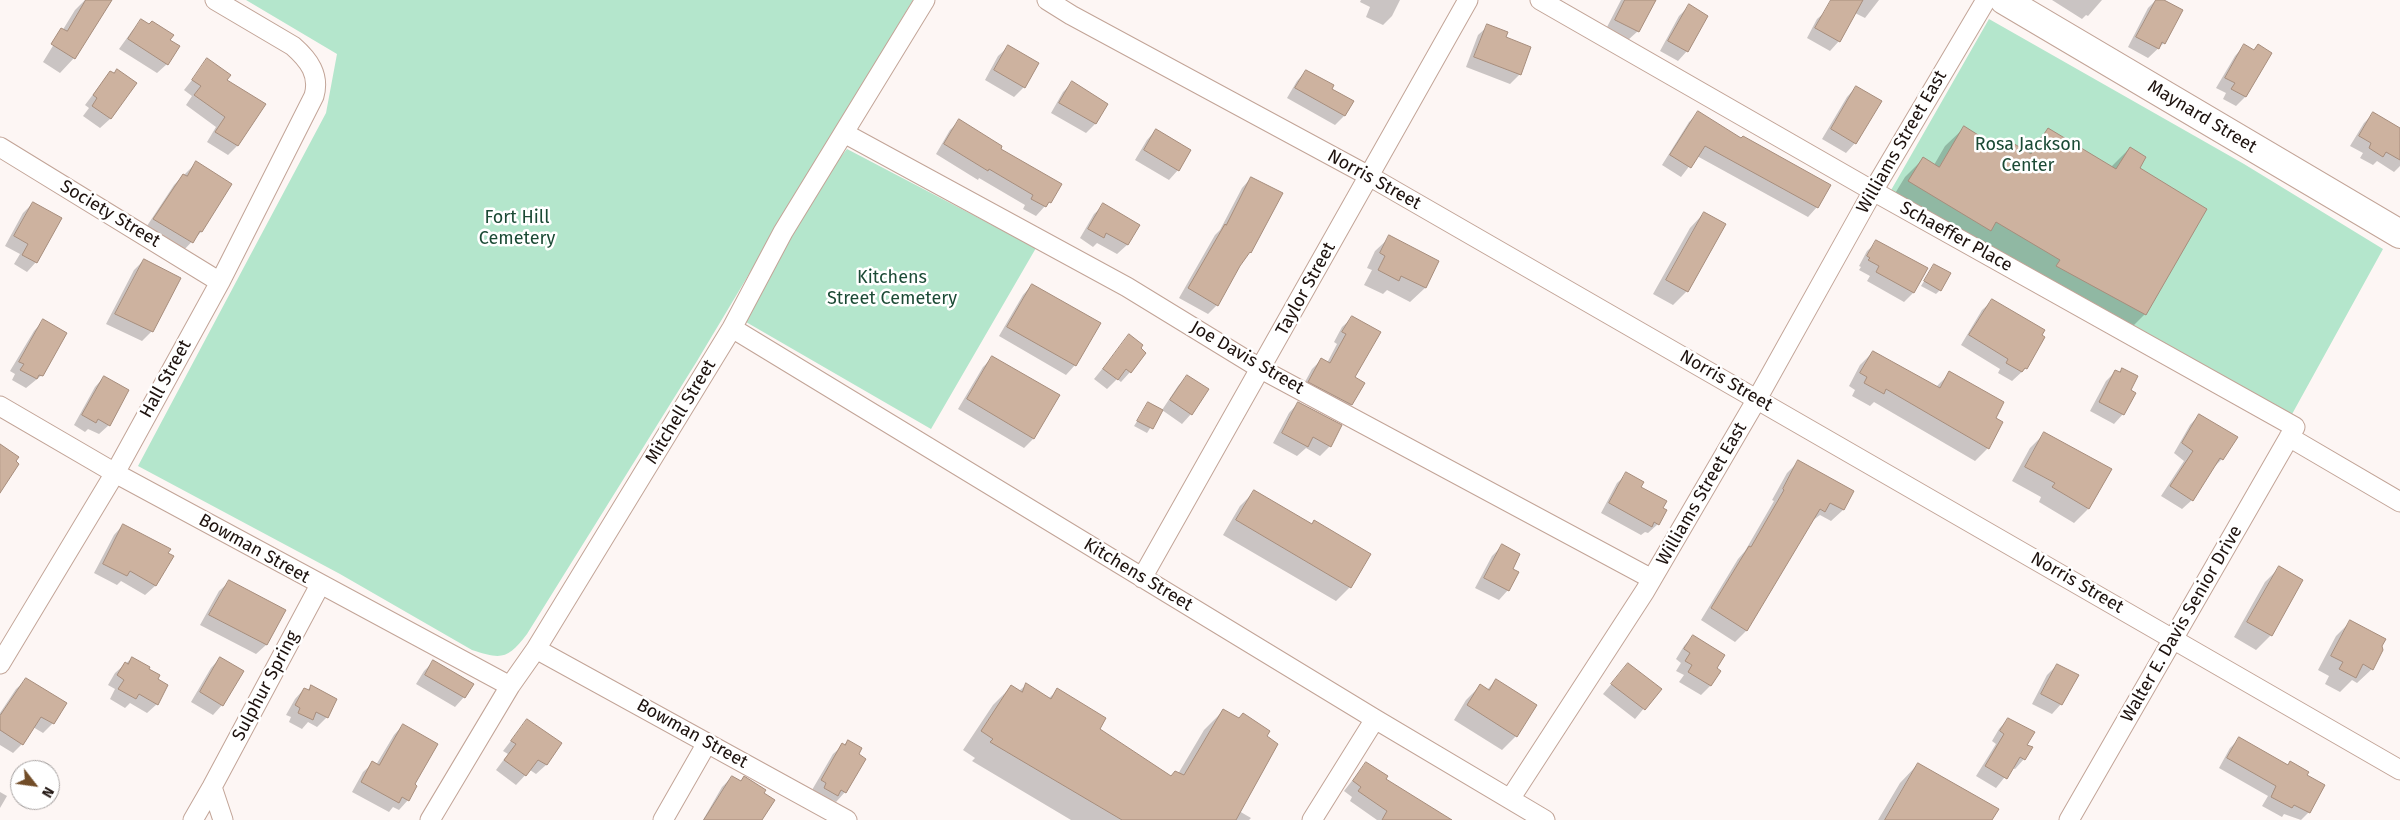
<!DOCTYPE html>
<style>
body{margin:0}
#map{position:relative;width:2400px;height:820px;overflow:hidden;background:#fdf6f4;font-family:"Fira Sans",sans-serif}
canvas{display:block}
.north{position:absolute;left:10px;top:760px;width:50px;height:50px;box-sizing:border-box;background:#fff;border:1px solid #a5a09f;border-radius:50%;rotate:120deg;font-size:14px;font-weight:700;line-height:20px;text-align:center;color:#1d120e}
.north::after{content:'';display:block;margin:auto;width:18px;height:22px;background:#724d28;clip-path:polygon(50% 0,100% 100%,50% 72%,0 100%)}
</style>
<div id="map">
<canvas width="2400" height="820"></canvas>
<div class="north">N</div>
</div>
<script>
const ctx = document.querySelector('canvas').getContext('2d');
ctx.lineJoin = 'round';
function fillPath(path, color) { ctx.fillStyle = color; ctx.fill(path, 'evenodd'); }
function trace(path, color, width, dash) { ctx.strokeStyle = color; ctx.lineWidth = width; ctx.lineCap = dash ? 'butt' : 'round'; ctx.setLineDash(dash || []); ctx.stroke(path); }
function write(font, color, halo, rows, align = 'center') {
  ctx.font = font + ' "Fira Sans",sans-serif'; ctx.lineWidth = 5; ctx.setLineDash([]); ctx.textBaseline = 'middle'; ctx.strokeStyle = halo; ctx.fillStyle = color; for (const [text, x, y, turn = 0] of rows) {
    ctx.save(); ctx.translate(x, y); ctx.rotate((+turn || 0) * Math.PI / 180); ctx.textAlign = isNaN(turn) ? turn : align; if (halo) ctx.strokeText(text, 0, 0); ctx.fillText(text, 0, 0); ctx.restore();
  }
}
fillPath(new Path2D(`
 M246,0H913L697,361L527,634C508,659 502,660 472,650L340,574L138,466L326,113L337,54Z
 M1989,19L2244,164L2383,249L2291,416L1890,192Z
 M847,149L1036,248L931,429L746,322L770,271L817,187Z`), '#b4e6cc');
fillPath(new Path2D(`
 M85,0H110L74,58L60,73L43,62L75,10Z
 M1361,0H1400L1392,16L1383,25L1366,17L1370,7L1360,2Z
 M1621,0H1653L1638,31L1628,40L1606,29Z
 M1839,0H1879L1865,18L1855,13L1839,41L1830,51L1807,38L1817,19Z
 M2052,0H2102L2088,16L2086,15L2082,19Z
 M2156,0H2161L2164,43L2148,58L2128,47L2148,8Z
 M1689,6L1687,51L1678,61L1660,51L1679,16Z
 M141,21L168,40L167,64L157,73L119,49L132,31Z
 M1488,26L1504,38L1520,74L1510,84L1466,67L1478,35Z
 M2244,46L2253,51L2271,53L2245,97L2236,106L2223,99L2226,93L2216,88L2235,56Z
 M1008,47L1024,87L1014,97L985,80L998,56Z
 M208,60L225,80L237,146L228,155L207,142L216,127L186,105L192,96L184,90Z
 M1306,71L1330,89L1344,116L1335,125L1287,98L1297,81Z
 M110,72L135,83L110,119L100,128L83,116L89,108L85,105Z
 M1072,83L1107,104L1095,124L1086,133L1051,113L1063,92Z
 M1856,87L1855,143L1846,153L1822,139L1847,97Z
 M1698,113L1741,139L1817,207L1808,217L1697,156L1681,177L1662,165L1689,122Z
 M2373,114L2400,130V166L2394,172L2377,161L2373,165L2360,158L2363,153L2350,146L2364,123Z
 M959,121L999,149L1045,206L1036,216L1023,209L1025,205L979,178L978,180L936,154L950,130Z
 M1964,128L2003,152L2011,144L2026,153L2048,129L2111,167L2130,148L2138,168L2145,314L2127,332L1891,200L1905,177L1923,159L1934,165L1945,146Z
 M1156,130L1178,170L1169,180L1135,160L1147,140Z
 M196,163L201,232L182,252L145,229L174,185Z
 M1251,178L1250,252L1243,259L1217,305L1208,314L1179,298L1215,235L1220,230L1242,188Z
 M33,203L36,262L27,272L14,264L20,254L5,246L23,213Z
 M1104,205L1138,225L1127,245L1117,254L1097,243L1093,247L1080,238L1094,214Z
 M1704,213L1687,291L1673,305L1653,294L1690,228Z
 M1390,237L1438,261L1425,288L1410,302L1387,290L1383,294L1364,285L1372,270L1367,268L1375,251Z
 M1877,242L1927,269L1913,293L1904,302L1867,281L1870,276L1859,270L1861,267L1859,266L1867,251Z
 M144,260L179,278L152,331L142,341L106,324L134,270Z
 M1934,265L1940,290L1936,294L1921,286Z
 M1032,285L1075,365L1066,375L999,336L1023,295Z
 M1992,301L2026,368L2012,381L1998,373L2000,369L1961,345L1982,310Z
 M1352,318L1353,378L1351,404L1341,414L1300,391L1312,369L1321,360L1327,363L1337,344L1334,342L1342,327Z
 M43,321L42,375L26,388L12,380L15,374L10,371L34,331Z
 M1129,336L1130,372L1121,382L1117,379L1107,389L1094,379Z
 M1873,352L1936,387L1950,373L1994,418L2001,423L1988,448L1975,461L1874,402L1870,406L1852,396L1855,390L1849,386L1860,365Z
 M992,358L1033,439L1024,448L958,409L983,367Z
 M2123,369V414L2114,424L2090,411L2106,381L2116,371L2119,373Z
 M1187,376L1191,414L1182,424L1162,410L1147,433L1134,426L1149,403L1162,410L1178,386Z
 M104,377L109,425L99,434L88,429L85,432L74,425L95,387Z
 M1298,403L1330,446L1320,456L1306,448L1297,456L1273,443L1289,413Z
 M2199,415L2222,459L2212,469L2192,500L2182,509L2161,496L2184,461L2174,453L2190,425Z
 M2045,433L2088,509L2074,523L2039,502L2041,497L2012,481L2030,448Z
 M1798,462L1852,491L1843,510L1831,521L1820,515L1812,521L1746,631L1735,642L1701,620L1738,559L1745,551L1774,501L1772,500L1787,473Z
 M1627,474L1662,509L1658,524L1648,533L1645,532L1641,535L1601,513L1617,483Z
 M1254,492L1311,525L1314,522L1350,587L1336,601L1223,535L1240,506Z
 M123,525L172,557L155,586L145,595L121,581L117,585L94,573L114,535Z
 M1502,546L1511,570L1508,590L1499,600L1475,588L1492,556Z
 M2279,568L2302,581L2271,635L2256,650L2234,637L2265,582Z
 M229,582L285,611L266,645L256,654L200,625L219,591Z
 M2350,622L2372,669L2357,683L2352,680L2340,692L2325,684L2329,676L2318,670L2336,636Z
 M1693,636L1715,669L1710,686L1701,695L1679,682L1684,675L1676,671L1681,663L1676,659L1684,646Z
 M132,658L156,680L157,704L147,713L130,703L125,708L110,699L115,689L108,685L115,673Z
 M220,658L222,705L213,715L191,702L211,668Z
 M433,662L464,697L455,707L416,684L424,671Z
 M1628,664L1660,689L1635,719L1603,694Z
 M2057,665L2061,704L2052,714L2032,704L2047,675Z
 M26,680L65,703L53,723L43,733L33,727L22,744L13,753L0,745V713L16,689Z
 M1496,680L1516,736L1502,750L1454,720L1466,700L1480,686L1487,690Z
 M1026,685L1049,698L1058,690L1099,729L1171,777L1178,774L1204,730L1223,711L1239,811L1251,818L1249,820H1071L972,761L975,758L963,750L993,705L1012,686L1019,691Z
 M311,687L327,717L317,727L308,722L302,729L289,722L291,717L286,715L295,699L304,689L307,690Z
 M2008,719L2026,745L2024,759L2015,769L2012,768L1996,788L1976,776L1996,744L1992,741L1999,729Z
 M527,720L560,743L546,765L536,774L530,770L516,785L496,770L508,754L503,751Z
 M403,725L413,785L408,800L399,810L393,807L389,812L352,792L363,772L373,763L376,765L394,735Z
 M2239,739L2287,766L2290,763L2305,776L2309,812L2301,820L2284,814L2282,817L2262,806L2268,796L2219,768L2230,748Z
 M848,741L845,792L836,802L832,800L827,804L815,798L818,793L812,790L833,754Z
 M1366,763L1384,779L1449,820H1377L1350,801L1352,797L1344,791Z
 M1918,764L1991,820H1878L1900,783Z
 M732,777L740,782L744,778L762,820H703L722,787Z
 M0,792L7,796L0,808Z`), '#0003');
const building = new Path2D(`
 M86,0H112L75,59L51,44L61,28L67,31Z
 M1625,0H1656L1639,32L1615,20Z
 M1831,0H1863L1840,42L1815,28Z
 M2156,0H2164L2183,10L2165,44L2162,42L2159,49L2136,37Z
 M1689,4L1708,16L1688,52L1668,41Z
 M141,19L149,24L152,21L174,35L170,40L180,46L168,65L128,39Z
 M1487,24L1508,32L1506,37L1531,47L1521,75L1474,57Z
 M2244,44L2254,50L2258,44L2272,53L2246,97L2231,89L2235,83L2225,78Z
 M1008,45L1039,63L1025,88L994,70Z
 M207,58L231,75L227,80L266,104L238,146L215,132L225,117L194,95L201,86L192,80Z
 M117,69L137,83L111,119L92,106L97,98L93,95L110,71L114,73Z
 M1306,70L1334,85L1332,89L1354,101L1345,116L1295,88Z
 M1072,81L1108,104L1096,124L1059,103Z
 M1856,86L1882,101L1856,144L1831,129Z
 M1698,111L1741,138L1743,136L1831,185L1818,208L1705,146L1691,168L1670,155Z
 M2373,112L2400,128V160L2386,152L2383,157L2369,148L2371,143L2359,136Z
 M959,119L1002,146L1001,149L1062,184L1051,203L1049,202L1046,207L1031,199L1033,195L989,169L988,171L944,144Z
 M1964,126L2005,152L2011,142L2031,154L2048,128L2116,169L2130,147L2146,157L2140,168L2207,209L2146,315L2056,266L2060,260L1996,222L1991,231L1908,181L1923,157L1939,167Z
 M1156,129L1191,150L1179,171L1144,150Z
 M196,161L232,184L202,232L200,231L193,243L153,219L183,174L187,176Z
 M1251,177L1283,193L1251,253L1250,252L1240,266L1218,306L1188,288L1225,224L1226,225Z
 M33,202L62,218L37,263L22,255L28,244L14,236Z
 M1103,203L1140,225L1128,245L1106,233L1104,238L1088,229Z
 M1704,212L1726,224L1688,292L1666,280Z
 M1389,235L1439,261L1426,288L1401,276L1399,281L1378,270L1385,256L1380,253Z
 M1876,240L1928,268L1914,293L1876,272L1879,266L1868,260L1870,258L1867,256Z
 M144,259L181,278L153,332L115,314Z
 M1934,264L1951,273L1941,291L1924,281Z
 M1032,284L1101,323L1076,366L1007,327Z
 M1992,299L2045,330L2042,335L2045,337L2027,369L2025,368L2022,372L2006,363L2008,359L1969,335Z
 M1352,316L1381,332L1355,377L1365,383L1352,405L1308,382L1321,358L1330,363L1346,334L1342,332Z
 M43,319L67,333L43,376L39,375L37,379L20,370L24,364L19,362Z
 M1129,334L1143,345L1141,348L1146,353L1131,373L1126,369L1118,380L1103,369Z
 M1873,351L1940,388L1949,371L2004,402L1996,418L2003,422L1989,449L1886,389L1884,394L1864,383L1867,377L1860,373Z
 M992,356L1060,395L1034,439L967,399Z
 M2122,368L2138,376L2131,390L2136,393L2124,415L2099,402L2115,370L2120,372Z
 M1187,375L1209,389L1192,415L1170,400Z
 M104,376L129,390L110,426L98,419L96,423L82,415Z
 M1148,402L1163,410L1153,429L1137,421Z
 M1298,402L1342,425L1331,447L1313,437L1308,447L1282,433Z
 M2199,414L2238,437L2223,460L2220,458L2193,501L2170,486L2193,451L2182,443Z
 M2044,432L2112,469L2089,509L2052,487L2055,483L2025,467Z
 M0,444L19,457L16,461L19,464L0,493Z
 M1798,460L1854,491L1844,510L1830,503L1825,512L1820,509L1747,631L1711,608L1749,546L1751,547L1784,490L1783,489Z
 M1626,472L1644,482L1641,487L1667,501L1663,508L1667,510L1659,525L1654,522L1652,527L1609,503Z
 M1254,490L1312,524L1314,520L1371,554L1351,588L1236,520Z
 M123,524L171,549L168,553L174,556L156,586L130,571L127,576L103,564Z
 M1502,544L1520,554L1513,569L1519,572L1509,591L1484,578Z
 M2279,566L2303,580L2272,636L2247,622Z
 M229,580L286,610L267,645L209,615Z
 M2350,620L2386,639L2382,646L2383,650L2373,670L2363,664L2356,678L2339,669L2343,662L2331,656Z
 M1693,635L1725,655L1717,668L1721,671L1711,686L1688,672L1692,665L1685,661L1690,653L1684,649Z
 M132,657L150,667L149,669L160,675L158,679L168,685L158,705L139,694L136,699L118,689L124,680L117,675L125,662L128,664Z
 M220,657L244,671L223,706L200,692Z
 M433,660L474,684L465,698L425,675Z
 M1628,663L1662,689L1645,710L1611,684Z
 M2057,664L2079,675L2062,705L2041,694Z
 M26,678L67,703L54,724L41,717L23,745L0,730V716Z
 M1496,679L1537,705L1517,737L1467,705L1480,684L1489,690Z
 M1026,683L1051,699L1057,688L1106,718L1100,729L1171,776L1175,771L1184,775L1223,709L1239,718L1243,713L1270,731L1267,736L1278,744L1236,820H1122L990,742L993,739L981,731L1011,685L1022,692Z
 M311,685L337,699L328,718L316,712L313,720L298,713L300,708L295,705L304,688L309,690Z
 M2008,718L2035,732L2027,745L2033,747L2025,760L2020,757L2007,779L1985,766L2004,734L2000,731Z
 M527,719L562,743L547,765L538,760L526,776L504,760L516,744L511,741Z
 M403,724L438,744L415,784L417,786L409,801L402,797L399,803L361,782L372,761L379,765Z
 M2239,737L2288,765L2290,761L2309,772L2307,775L2325,785L2310,813L2294,805L2292,808L2271,797L2276,786L2227,758Z
 M848,740L862,748L859,754L866,759L846,793L841,790L838,796L824,788L826,783L821,780L842,743L845,745Z
 M1366,762L1388,776L1386,779L1452,820H1382L1387,811L1358,791L1361,787L1353,781Z
 M1918,763L1999,809L1992,820H1885Z
 M732,776L741,781L744,776L766,790L764,793L775,800L762,820H704Z`);
fillPath(building, '#cdb29f');
trace(building, '#a78d7c', 1);
const street = new Path2D(`
 M1047,0L1071,15L1369,176L2400,770
 M1540,0L1873,191L2295,427L2069,820
 M844,133L1127,287L1261,369L1652,579
 M0,147L220,282
 M732,328L1375,719L1545,820
 M0,406L115,473L510,686
 M2289,437L2400,502
 M1142,578L1468,0
 M536,649L847,820
 M0,664L115,473L220,282L314,96C320,75 309,60 293,46L215,0
 M212,787L223,820
 M1510,799L1645,591L1757,399L1873,191L1986,0
 M193,820L212,787L320,585
 M430,820L510,686L536,649L732,328L783,232L925,0
 M663,820L707,743
 M1312,820L1375,719`);
const secondary = new Path2D(`
 M2004,0L2400,234`);
trace(street, '#c2a497', 21);
trace(secondary, '#c2a497', 30);
trace(street, '#fff', 19);
trace(secondary, '#fff', 28);
write('18px', '#1d120e', '#fff', [
 ["Maynard Street",2202,117,31],
 ["Williams Street East",1902,142,-60],
 ["Norris Street",1374,180,29],
 ["Society Street",110,214,31],
 ["Schaeffer Place",1956,237,29],
 ["Taylor Street",1306,289,-61],
 ["Joe Davis Street",1247,358,30],
 ["Hall Street",166,379,-61],
 ["Norris Street",1726,381,30],
 ["Mitchell Street",681,412,-59],
 ["Williams Street East",1702,494,-60],
 ["Bowman Street",254,549,29],
 ["Kitchens Street",1138,575,31],
 ["Norris Street",2077,583,30],
 ["Walter E. Davis Senior Drive",2182,624,-60],
 ["Sulphur Spring",266,686,-62],
 ["Bowman Street",692,734,29]
]);
write('18px', '#1b4a35', '#fff', [
 ["Rosa Jackson",2028,145],
 ["Center",2028,166],
 ["Fort Hill",517,218],
 ["Cemetery",517,239],
 ["Kitchens",892,278],
 ["Street Cemetery",892,299]
]);
</script>
